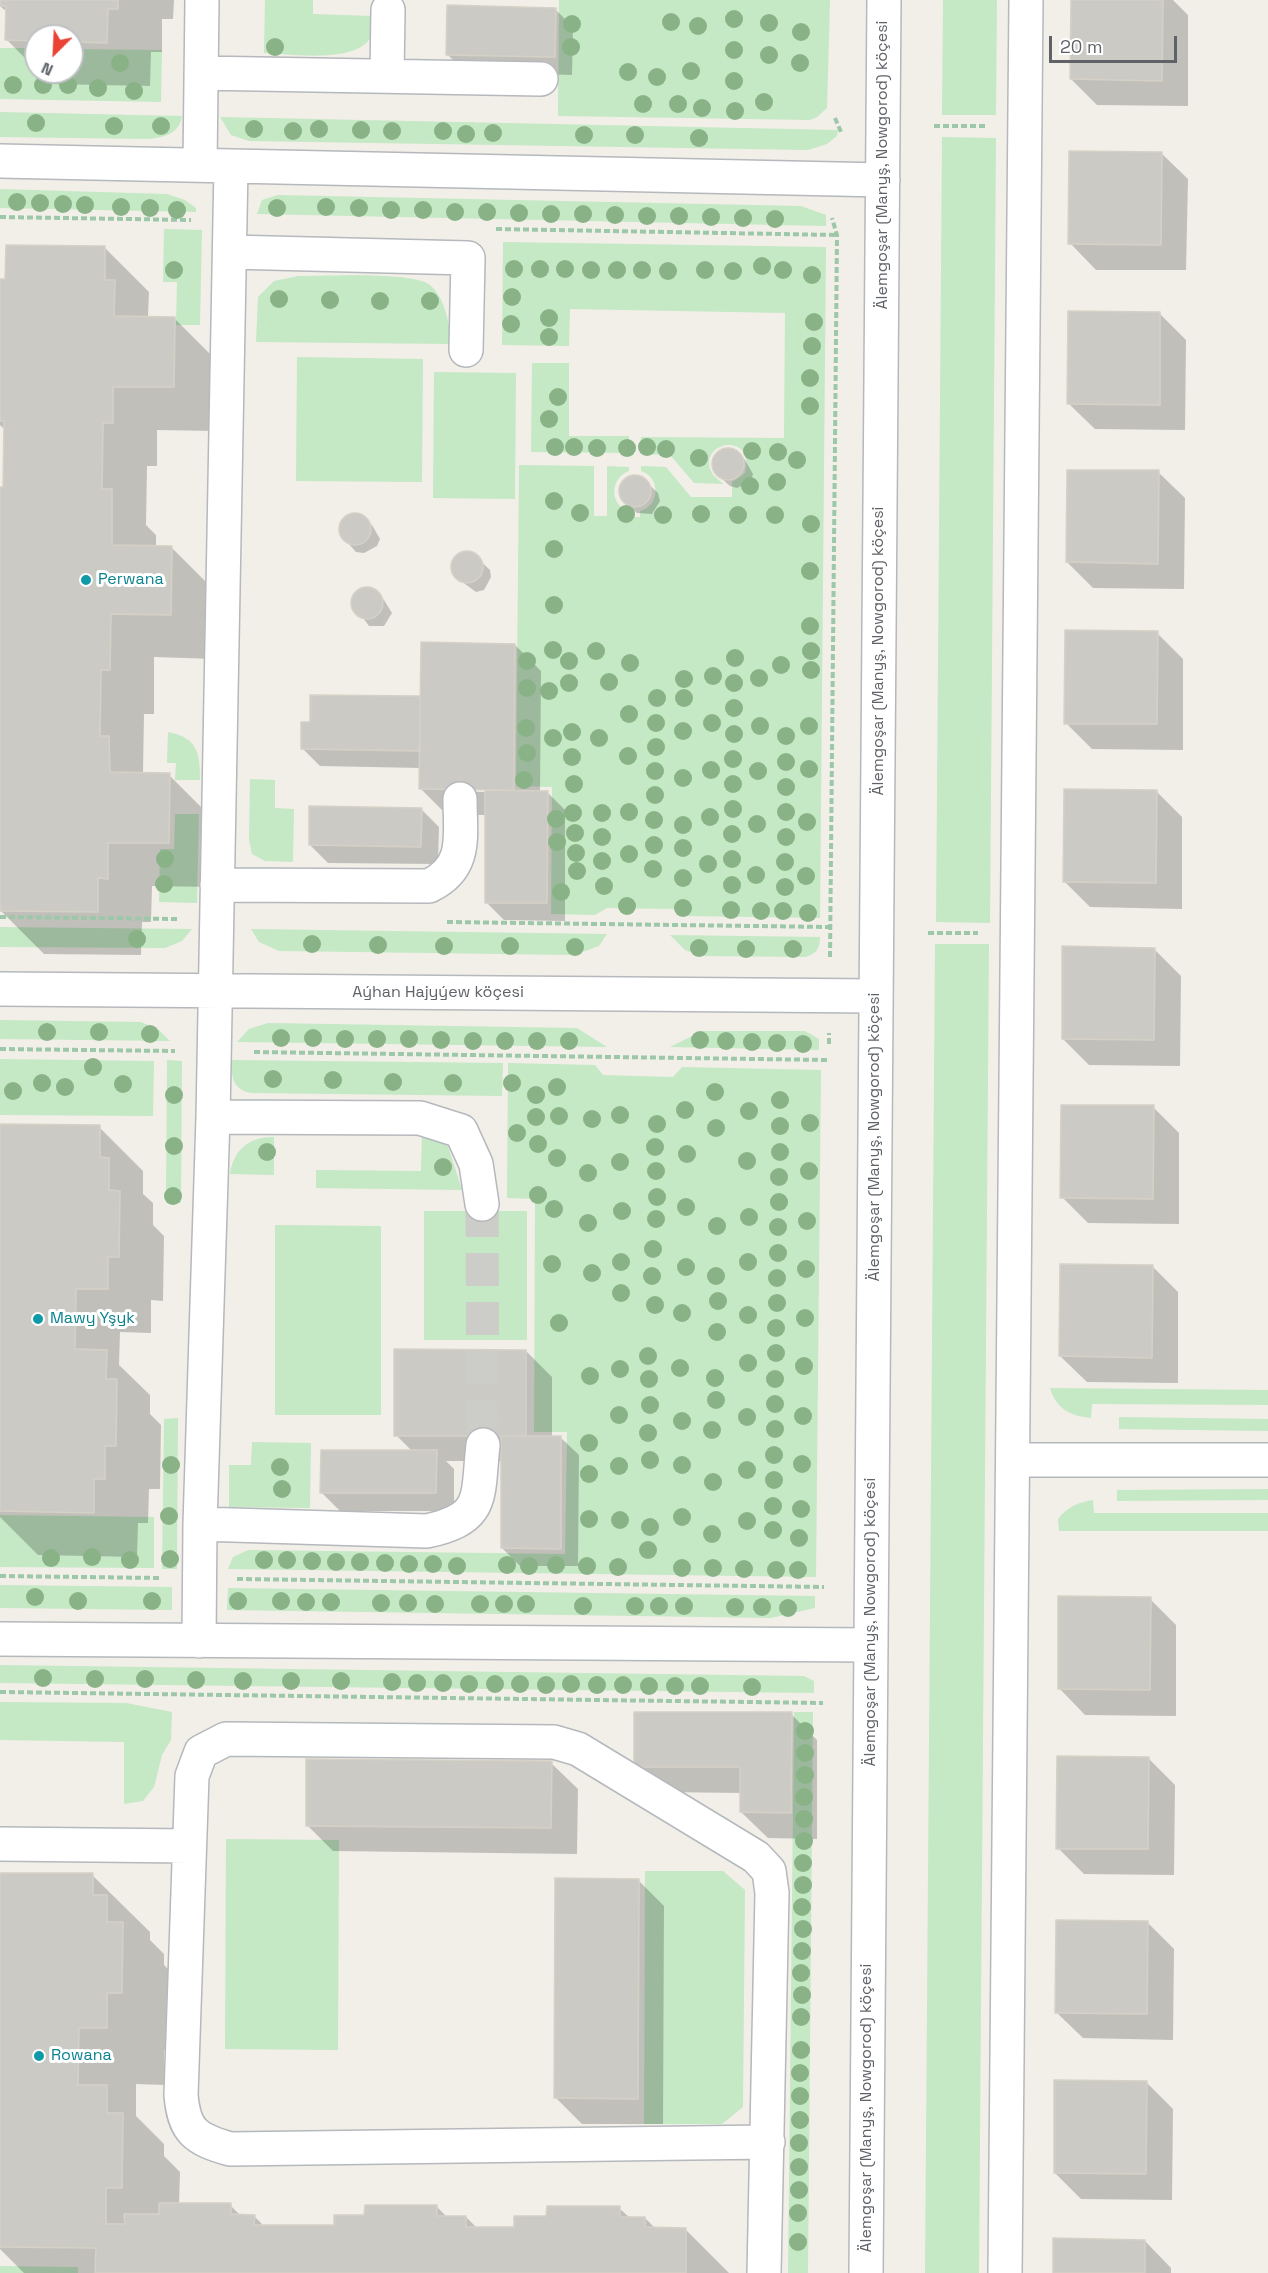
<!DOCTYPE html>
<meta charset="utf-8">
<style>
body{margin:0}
#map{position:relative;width:1268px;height:2273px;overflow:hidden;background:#f1efe8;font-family:"Space Grotesk",sans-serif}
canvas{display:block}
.north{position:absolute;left:24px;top:24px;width:60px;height:60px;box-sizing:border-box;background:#fff;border:2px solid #bfc1c3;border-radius:50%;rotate:204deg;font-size:16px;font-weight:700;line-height:24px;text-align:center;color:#5f6368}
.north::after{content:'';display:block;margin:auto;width:21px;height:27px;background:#ea4335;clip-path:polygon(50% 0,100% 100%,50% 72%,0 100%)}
.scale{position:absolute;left:1049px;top:36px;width:128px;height:27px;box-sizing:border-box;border:3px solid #5f6368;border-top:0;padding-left:8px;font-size:18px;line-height:21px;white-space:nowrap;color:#5f6368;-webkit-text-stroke:4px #fff;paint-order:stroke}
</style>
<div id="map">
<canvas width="1268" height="2273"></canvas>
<div class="north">N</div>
<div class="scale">20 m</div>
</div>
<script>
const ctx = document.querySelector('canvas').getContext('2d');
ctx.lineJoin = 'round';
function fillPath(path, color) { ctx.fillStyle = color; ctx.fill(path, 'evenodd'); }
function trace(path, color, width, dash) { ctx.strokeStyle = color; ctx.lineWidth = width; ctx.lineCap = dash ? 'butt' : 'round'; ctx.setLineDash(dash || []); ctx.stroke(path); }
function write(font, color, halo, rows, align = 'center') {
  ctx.font = font + ' "Space Grotesk",sans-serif'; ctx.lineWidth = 6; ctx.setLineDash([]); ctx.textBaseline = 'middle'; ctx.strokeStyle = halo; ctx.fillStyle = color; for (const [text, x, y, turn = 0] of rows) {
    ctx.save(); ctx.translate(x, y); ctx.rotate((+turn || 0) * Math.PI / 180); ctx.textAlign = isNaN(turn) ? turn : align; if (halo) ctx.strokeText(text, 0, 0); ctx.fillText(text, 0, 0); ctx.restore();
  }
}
fillPath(new Path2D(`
 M265,0H313V14L373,16L371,37C356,64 290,54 264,53Z
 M559,0H830L827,108L817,117L810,120L558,116Z
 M943,0H997L996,115H942Z
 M0,48H36V72H72V49L162,50L161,102L0,99Z
 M0,112L182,116C179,134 165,137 149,139L0,137Z
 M220,117L838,130L837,136L827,144L808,150L249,141L231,135Z
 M942,137L996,138L990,923L936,922Z
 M0,189L167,194L185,200L196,208V212L0,208Z
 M278,195L801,206L826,215V226L257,214L262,200Z
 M164,229L202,230L200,325H176L177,282H163Z
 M503,242L826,247L820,918L686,916L674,909L607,908L595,915L551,914L552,787L516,786L519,465L594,466V516H607V466L629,467V471C610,478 609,504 628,511V517H640V511C660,506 661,477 641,471V466L666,467L691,497H732V482L745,473C756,431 698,441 711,471C713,477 720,480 723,484L694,483L670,455L641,454V437L784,438L785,313L570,309L569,346L502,345Z
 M298,276C323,276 414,271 430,285C445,297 450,327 452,344L256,342L258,297L274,281Z
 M297,357L423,359L422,482L296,481Z
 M532,363H569V436H629V453L531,452Z
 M434,372L516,373L515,499L433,498Z
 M168,732C198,738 200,753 200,780H175L176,763H167Z
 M250,779L275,780V808L294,809L293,862L265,861L252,854L249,840Z
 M175,814H199L197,903L159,902L160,849H174Z
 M0,927L192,929L182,941L165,948L0,947Z
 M251,929L607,934L599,946L574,955L279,951L259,942Z
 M670,935L820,937C820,949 816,954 805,957L702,956L685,950Z
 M935,944H989L979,2273H925Z
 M0,1020L141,1022L159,1030L170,1041L0,1039Z
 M268,1023L577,1028L607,1047L237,1042L249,1029Z
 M702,1031H805L819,1039V1050L670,1047Z
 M0,1059L154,1061L153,1116L0,1115Z
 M167,1060L182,1061L181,1203H166Z
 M231,1060L503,1063L502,1096L251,1093C232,1089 232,1077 231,1060Z
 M508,1063L595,1065L603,1075L673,1077L682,1067L821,1070L816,1577L228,1569L233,1557L248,1550L565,1554L567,1432H534L535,1199L507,1198Z
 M422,1135L443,1142L448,1146L462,1190L316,1188V1170L421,1171Z
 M274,1137V1175L230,1174C234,1149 249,1137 274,1137Z
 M424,1211H527V1340H424Z
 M275,1225L381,1226V1415H275Z
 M1050,1388L1268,1390V1405L1092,1404L1091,1418C1071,1416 1056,1409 1050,1388Z
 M1119,1417L1268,1419V1431L1119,1429Z
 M178,1418L177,1569H162L164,1419Z
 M252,1442L311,1443L310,1508L229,1507V1465H251Z
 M1268,1489V1500L1117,1501V1490Z
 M1093,1500L1094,1513H1268V1531H1059L1058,1519C1067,1507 1079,1502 1093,1500Z
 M0,1515L154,1517V1568L0,1567Z
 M0,1585L172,1587V1610L0,1608Z
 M228,1588L815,1596V1608L771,1618L227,1610Z
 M0,1665L804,1676L814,1681V1693L0,1683Z
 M0,1702L126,1703L172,1712L171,1740L162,1755L154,1787L143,1801L124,1804V1742L0,1740Z
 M794,1712H813L808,2273H788Z
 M226,1839L339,1840L338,2050L225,2049Z
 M645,1871H723L745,1890L743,2107L722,2124H644Z
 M0,2266L78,2267V2273H0Z`), '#c5e8c5');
fillPath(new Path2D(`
 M0,0H174L173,19H162V52H151L150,86L51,84L39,72H72V36H36V69L7,40V12L0,6Z
 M1072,0H1173L1188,15V106L1097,105L1071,79Z
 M555,9L573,27L572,75L465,72L447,54Z
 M1161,153L1188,179L1186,270H1096L1070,243Z
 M104,247L149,292L148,316L151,318H174L218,362V431L157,430V466H147L146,525L156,535V547H171L216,592L215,659L154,657V714H144L143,772L169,775L213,819V887L152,886L151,922H142L141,955L44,954L0,910V489H5V430L0,425V280Z
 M1160,314L1186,340L1185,430L1095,429L1068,403Z
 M728,449L736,450L745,460L753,474L751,481L737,488L730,486L720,477L713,463L715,456Z
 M1158,472L1185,498L1184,589L1093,588L1067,562Z
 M635,476L642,478L658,493L660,501L652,514L637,513L622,499V483Z
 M355,514L362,516L372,525L380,539L377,546L364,553L356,552L347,542L339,528L341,521Z
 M459,554L474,555L490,570L491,577L484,590L476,592L453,575L452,567Z
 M368,588L375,590L384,600L392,613L384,626H369L352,603L354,596Z
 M1157,633L1183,659V750L1092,749L1066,723Z
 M515,645L541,671L540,792H547L565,810V921L504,920L486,902L487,815H447L421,789V768L320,766L302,748L312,724V696L421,698ZM445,788H487V792L445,791Z
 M1156,791L1182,817V909L1090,907L1064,881Z
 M421,809L439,827L438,864L328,863L310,845Z
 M1154,949L1181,976L1180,1066L1089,1065L1063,1039Z
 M1153,1107L1179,1133V1224L1088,1223L1062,1197Z
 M0,1125L99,1127L143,1171V1194L153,1203V1225L164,1236L163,1301L151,1300V1333L120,1332L119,1365L150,1395V1414L161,1425L160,1489H149L148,1523H138L137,1557L38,1555L0,1517Z
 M1152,1266L1178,1292V1383L1087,1382L1060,1356Z
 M526,1351L552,1377V1437L561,1438L579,1455L578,1566H520L502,1548V1461H446L454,1469V1511H340L322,1493L412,1451L396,1435Z
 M1150,1599L1176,1625V1716L1085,1715L1059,1688Z
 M791,1714L817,1740V1839L768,1838L741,1812V1793L662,1792L636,1766Z
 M1149,1759L1175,1785L1174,1875L1084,1874L1058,1848Z
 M551,1763L578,1789L577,1854L333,1851L307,1825Z
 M0,1875H92L150,1932V1940L164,1954V1965L180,1981L179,2050H164V2085L136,2084V2116L164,2144V2156L180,2172L179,2205H230L241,2216H254L264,2226L336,2227L366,2217L436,2206L447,2217H466L477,2228H515L548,2218L619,2208L630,2218H645L656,2229H685L729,2273H24L0,2249Z
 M638,1880L664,1906L663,2124H582L555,2097Z
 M1147,1922L1174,1949L1173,2040L1083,2038L1056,2012Z
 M1146,2082L1173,2109L1172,2200L1081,2199L1055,2173Z
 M1145,2241L1171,2268V2273H1054Z`), '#0003');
const building = new Path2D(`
 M0,0H118V9H108L107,43L72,42V36H36V41L5,40L6,6H0Z
 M1071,0H1163L1162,81L1070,79Z
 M447,5L556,8L555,57L446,55Z
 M1069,151L1162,152L1161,245L1068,244Z
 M6,245L105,246V280H115L114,316L175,317L174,387H113V423H103L102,489H112V545L172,546L171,615L111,614L110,670H101L100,736H109L110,772L170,773L169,843H108V879L98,878V912L0,911V487H3L4,421H0V279H5Z
 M1068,311L1160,312V405L1067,404Z
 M712 464a16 16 0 1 1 32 0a16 16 0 1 1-32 0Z
 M1067,470H1159L1158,564L1066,562Z
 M619 491a16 16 0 1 1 32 0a16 16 0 1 1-32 0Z
 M339 529a16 16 0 1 1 32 0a16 16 0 1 1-32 0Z
 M451 567a16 16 0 1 1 32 0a16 16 0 1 1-32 0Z
 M351 603a16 16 0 1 1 32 0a16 16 0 1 1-32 0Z
 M1065,630L1158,631L1157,724H1064Z
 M421,642L515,644L514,790L419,789Z
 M310,695L420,696V751L301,749V722H310Z
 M1064,789L1157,790L1156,883L1063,882Z
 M485,790L548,791L547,903H485Z
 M309,806L422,808L421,847L309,845Z
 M1062,946L1155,948L1154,1040L1062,1039Z
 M1061,1105H1154L1153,1199L1060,1198Z
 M0,1124L100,1125V1157L109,1158V1190L120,1191L119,1257H108V1289H76L75,1349L107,1350L106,1379H117L116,1446H105V1479H94V1513L0,1511Z
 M1060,1264L1153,1265L1152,1358L1059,1356Z
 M394,1349L526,1350V1436H394Z
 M501,1436H561V1549L501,1548Z
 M321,1450H437L436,1493H320Z
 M1058,1596L1151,1597L1150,1690L1058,1689Z
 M634,1712H792L791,1813L740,1812V1767H634Z
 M1057,1756L1149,1757L1148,1849H1056Z
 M306,1759L552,1761L551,1828L306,1826Z
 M0,1873H93V1895H107V1922H123L122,1993H107V2028H79L78,2085H107V2113H123L122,2188H106V2224H125L124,2214H159V2203H231V2214L255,2215L254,2225H334V2215H364L365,2205H437V2216H466V2227H514V2216H546L547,2206H620V2217H645V2227L686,2228V2273H95L96,2248L0,2247Z
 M555,1878L639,1879L638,2099L554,2098Z
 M1056,1920L1148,1921L1147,2014L1055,2013Z
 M1054,2080L1147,2081L1146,2174L1054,2173Z
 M1053,2238L1145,2240V2273H1053Z`);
fillPath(building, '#cccac5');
trace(building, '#d6d1c6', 1.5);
trace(new Path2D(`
 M482,1204L483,1445`), '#ccccc8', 33, [33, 16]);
const minor = new Path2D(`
 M201,73L541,79
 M387,76L388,10
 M0,161L883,180
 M200,165L202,0
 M230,252L468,258L466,350
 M217,885L429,886C468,867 460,836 460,799
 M0,989L876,996
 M213,1117L420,1118L461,1131L476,1164L482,1204
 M1013,1460H1268
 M200,1524L427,1531C486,1518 477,1497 483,1445
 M0,1639L871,1645
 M199,1641L200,1524L213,1117L231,166
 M0,1844L189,1846
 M764,2273L772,1893L769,1871L756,1857L578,1749L554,1742L226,1739L201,1752L192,1776L181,2095C184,2131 195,2139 230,2149L768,2142
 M866,2273L884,0
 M1005,2273L1026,0`);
trace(minor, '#b5b8bc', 36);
trace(new Path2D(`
 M835,118L841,132
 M934,126H987
 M0,217L191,220
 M496,229L837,235
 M0,917L179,919
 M447,922L830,927
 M928,933H978
 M830,957L837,235L832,218
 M829,1044V1033
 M0,1049L175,1051
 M254,1052L829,1060
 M0,1576L161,1578
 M237,1579L824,1587
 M0,1692L823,1703`), '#9cc7a9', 4, [6, 3]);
trace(minor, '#fff', 33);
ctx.fillStyle = '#89b387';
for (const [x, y] of [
 [734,19],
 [671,22],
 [769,23],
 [572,24],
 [698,26],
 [801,32],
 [275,47],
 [571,47],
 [734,50],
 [769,55],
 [120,63],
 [800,63],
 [691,71],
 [628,72],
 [657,77],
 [734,81],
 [13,85],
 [43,85],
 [68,85],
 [98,88],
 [134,91],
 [764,102],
 [643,104],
 [678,104],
 [702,108],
 [735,111],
 [36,123],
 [114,126],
 [161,126],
 [254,129],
 [319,129],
 [361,130],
 [293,131],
 [392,131],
 [443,131],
 [493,133],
 [466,134],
 [584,135],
 [635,135],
 [699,138],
 [17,202],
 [40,203],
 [63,204],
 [85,205],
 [121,207],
 [326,207],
 [150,208],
 [277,208],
 [359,208],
 [177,210],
 [391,210],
 [423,210],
 [455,212],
 [487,212],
 [519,213],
 [551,214],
 [583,214],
 [615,215],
 [647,216],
 [679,216],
 [711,217],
 [743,218],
 [775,219],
 [762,266],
 [514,269],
 [540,269],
 [565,269],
 [174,270],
 [591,270],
 [617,270],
 [642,270],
 [705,270],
 [783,270],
 [668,271],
 [733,271],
 [812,275],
 [512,297],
 [279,299],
 [330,300],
 [380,301],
 [430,301],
 [549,318],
 [814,322],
 [511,324],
 [549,337],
 [812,346],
 [810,378],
 [558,397],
 [810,406],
 [549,419],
 [555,447],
 [574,447],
 [647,447],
 [597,448],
 [627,448],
 [666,449],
 [752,451],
 [778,452],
 [699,458],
 [797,460],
 [777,482],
 [750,486],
 [554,501],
 [580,513],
 [626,514],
 [701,514],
 [663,515],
 [738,515],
 [775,515],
 [811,524],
 [554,549],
 [810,571],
 [554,605],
 [810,626],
 [553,650],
 [596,651],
 [811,651],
 [735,658],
 [527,661],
 [569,661],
 [630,663],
 [781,665],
 [811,670],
 [713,676],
 [759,678],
 [684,679],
 [609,682],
 [569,683],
 [734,683],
 [527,688],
 [549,691],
 [657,698],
 [684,698],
 [734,708],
 [629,714],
 [656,723],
 [712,723],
 [760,726],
 [809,726],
 [526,728],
 [683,731],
 [572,732],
 [734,734],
 [786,736],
 [553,738],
 [599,738],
 [656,747],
 [527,753],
 [628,756],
 [572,757],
 [733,759],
 [786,762],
 [809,769],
 [711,770],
 [655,771],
 [758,771],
 [683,778],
 [524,780],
 [574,784],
 [733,784],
 [786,787],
 [655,795],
 [733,809],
 [629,812],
 [786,812],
 [573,813],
 [602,813],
 [710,817],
 [556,819],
 [654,820],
 [807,822],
 [757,824],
 [683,825],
 [575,833],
 [732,834],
 [602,837],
 [786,837],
 [557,842],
 [654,845],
 [683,848],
 [576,853],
 [629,854],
 [165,859],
 [732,859],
 [602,861],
 [785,862],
 [708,864],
 [653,869],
 [577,871],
 [756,875],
 [806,876],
 [683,878],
 [164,884],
 [732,885],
 [604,886],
 [785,887],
 [561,892],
 [627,906],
 [683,908],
 [731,910],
 [761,911],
 [783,911],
 [808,913],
 [137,939],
 [312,944],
 [378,945],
 [444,946],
 [510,946],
 [575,947],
 [699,948],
 [746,949],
 [793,949],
 [47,1032],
 [99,1032],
 [150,1034],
 [281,1038],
 [313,1038],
 [345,1039],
 [377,1039],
 [409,1039],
 [441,1040],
 [700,1040],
 [473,1041],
 [505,1041],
 [537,1041],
 [569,1041],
 [726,1041],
 [752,1042],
 [777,1043],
 [803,1044],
 [93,1067],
 [273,1079],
 [333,1080],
 [393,1082],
 [42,1083],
 [453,1083],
 [512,1083],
 [123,1084],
 [65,1087],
 [557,1087],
 [13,1091],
 [715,1092],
 [174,1095],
 [536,1095],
 [780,1100],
 [685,1110],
 [749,1111],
 [620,1115],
 [559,1116],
 [536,1117],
 [592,1119],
 [810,1123],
 [657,1124],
 [780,1126],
 [716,1128],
 [517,1133],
 [538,1144],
 [174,1146],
 [655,1147],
 [267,1152],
 [780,1152],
 [687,1154],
 [557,1158],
 [747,1161],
 [620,1162],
 [443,1167],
 [656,1171],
 [809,1171],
 [588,1173],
 [779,1177],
 [538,1195],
 [173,1196],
 [657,1197],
 [779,1202],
 [686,1207],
 [554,1209],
 [622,1211],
 [749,1217],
 [656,1219],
 [807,1221],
 [588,1223],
 [717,1226],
 [778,1227],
 [653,1249],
 [778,1253],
 [621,1262],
 [748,1262],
 [552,1264],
 [686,1267],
 [806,1269],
 [592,1273],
 [652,1276],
 [716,1276],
 [777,1278],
 [621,1293],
 [718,1301],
 [777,1303],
 [655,1305],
 [682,1313],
 [748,1315],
 [805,1318],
 [559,1323],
 [776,1328],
 [717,1332],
 [776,1353],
 [648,1356],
 [748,1363],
 [804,1366],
 [680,1368],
 [620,1369],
 [590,1376],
 [715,1378],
 [649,1379],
 [775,1379],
 [716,1400],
 [775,1404],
 [650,1405],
 [619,1415],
 [803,1416],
 [747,1417],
 [682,1421],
 [775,1429],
 [712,1430],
 [648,1433],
 [589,1443],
 [774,1455],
 [650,1460],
 [802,1464],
 [171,1465],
 [682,1465],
 [619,1466],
 [280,1467],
 [747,1470],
 [589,1474],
 [774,1480],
 [713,1482],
 [282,1489],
 [773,1506],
 [801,1509],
 [169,1516],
 [682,1517],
 [589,1519],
 [620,1520],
 [747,1521],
 [650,1527],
 [773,1530],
 [712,1534],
 [799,1538],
 [648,1550],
 [92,1557],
 [51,1558],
 [170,1559],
 [130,1560],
 [264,1560],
 [287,1560],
 [312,1561],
 [336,1562],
 [360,1562],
 [385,1563],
 [409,1564],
 [433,1564],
 [507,1565],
 [556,1565],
 [457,1566],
 [529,1566],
 [587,1566],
 [618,1567],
 [682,1568],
 [713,1568],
 [744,1569],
 [776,1570],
 [798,1570],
 [35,1597],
 [78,1601],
 [152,1601],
 [238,1601],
 [281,1601],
 [306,1602],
 [331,1602],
 [381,1603],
 [408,1603],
 [435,1604],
 [480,1604],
 [504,1604],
 [526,1604],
 [583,1606],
 [635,1606],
 [659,1606],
 [684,1606],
 [735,1607],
 [762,1607],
 [788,1608],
 [43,1678],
 [95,1679],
 [145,1679],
 [196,1680],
 [243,1681],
 [291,1681],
 [341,1681],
 [392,1682],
 [417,1683],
 [443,1683],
 [469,1684],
 [495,1684],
 [520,1684],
 [571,1684],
 [546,1685],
 [597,1685],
 [623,1685],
 [649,1686],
 [675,1686],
 [700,1686],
 [752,1687],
 [805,1731],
 [805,1753],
 [805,1775],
 [804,1797],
 [804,1819],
 [804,1841],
 [803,1863],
 [803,1885],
 [802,1907],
 [803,1929],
 [802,1951],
 [801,1973],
 [802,1995],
 [801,2017],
 [801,2050],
 [800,2073],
 [800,2096],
 [800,2120],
 [799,2143],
 [799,2167],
 [799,2190],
 [798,2213],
 [798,2242]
]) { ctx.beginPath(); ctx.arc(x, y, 9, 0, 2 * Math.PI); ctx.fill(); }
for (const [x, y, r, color] of [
 [86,580,6,"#0f9aa8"],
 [38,1319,6,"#0f9aa8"],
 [39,2056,6,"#0f9aa8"]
]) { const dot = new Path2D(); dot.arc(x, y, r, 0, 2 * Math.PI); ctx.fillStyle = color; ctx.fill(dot); trace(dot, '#fff', 2); }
write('16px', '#5f6368', '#fff', [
 ["Älemgoşar (Manyş, Nowgorod) köçesi",883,165,-90],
 ["Älemgoşar (Manyş, Nowgorod) köçesi",879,651,-90],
 ["Aýhan Hajyýew köçesi",438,993],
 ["Älemgoşar (Manyş, Nowgorod) köçesi",875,1137,-90],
 ["Älemgoşar (Manyş, Nowgorod) köçesi",871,1622,-90],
 ["Älemgoşar (Manyş, Nowgorod) köçesi",867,2108,-90]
]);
write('16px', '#0d838f', '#fff', [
 ["Perwana",98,580],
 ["Mawy Yşyk",50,1319],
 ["Rowana",51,2056]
], 'left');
</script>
